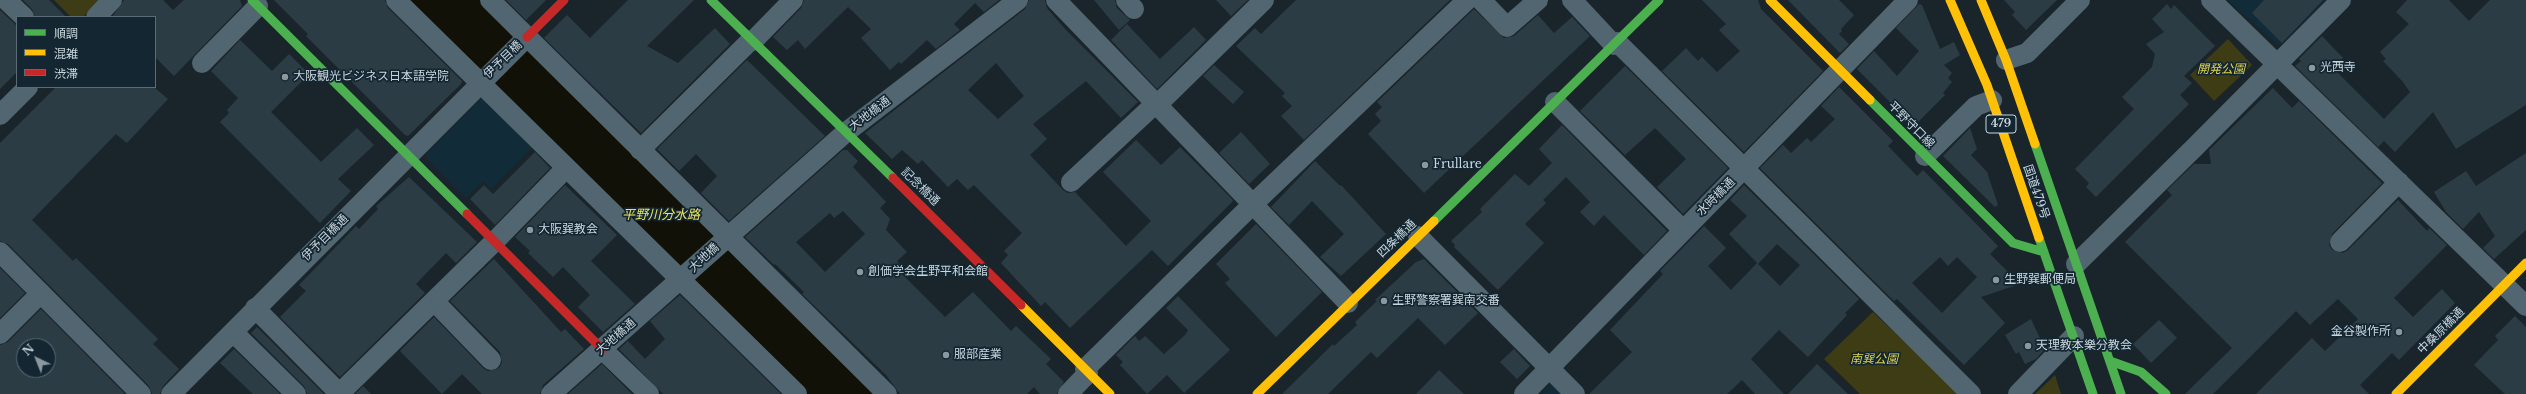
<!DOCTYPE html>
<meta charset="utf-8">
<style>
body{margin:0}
#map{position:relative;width:2526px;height:394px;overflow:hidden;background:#1a252b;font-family:"Libre Baskerville","Noto Sans JP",serif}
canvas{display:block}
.legend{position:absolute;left:16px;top:16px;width:140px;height:72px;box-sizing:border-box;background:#132632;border:1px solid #5c6c76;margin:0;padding:5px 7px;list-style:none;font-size:12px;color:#cad6dd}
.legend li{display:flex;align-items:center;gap:8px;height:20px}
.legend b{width:20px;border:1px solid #5c6c76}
.north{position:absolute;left:16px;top:338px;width:40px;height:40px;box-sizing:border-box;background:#132632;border:1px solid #5c6c76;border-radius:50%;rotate:317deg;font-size:11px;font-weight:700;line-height:16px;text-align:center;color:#cad6dd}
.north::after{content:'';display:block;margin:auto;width:14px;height:18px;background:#8c989f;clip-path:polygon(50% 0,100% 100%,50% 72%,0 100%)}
</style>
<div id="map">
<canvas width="2526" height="394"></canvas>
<ul class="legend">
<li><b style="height:5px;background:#4caf50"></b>順調</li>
<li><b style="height:5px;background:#ffc107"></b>混雑</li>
<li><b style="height:5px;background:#c62828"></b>渋滞</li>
</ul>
<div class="north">N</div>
</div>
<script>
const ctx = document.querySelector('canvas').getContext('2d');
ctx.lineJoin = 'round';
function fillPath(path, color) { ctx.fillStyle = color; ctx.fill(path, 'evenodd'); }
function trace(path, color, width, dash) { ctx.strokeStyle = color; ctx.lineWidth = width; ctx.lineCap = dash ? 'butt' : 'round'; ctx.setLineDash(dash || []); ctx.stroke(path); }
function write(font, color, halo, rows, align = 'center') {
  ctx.font = font + ' "Libre Baskerville","Noto Sans JP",serif'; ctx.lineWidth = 3.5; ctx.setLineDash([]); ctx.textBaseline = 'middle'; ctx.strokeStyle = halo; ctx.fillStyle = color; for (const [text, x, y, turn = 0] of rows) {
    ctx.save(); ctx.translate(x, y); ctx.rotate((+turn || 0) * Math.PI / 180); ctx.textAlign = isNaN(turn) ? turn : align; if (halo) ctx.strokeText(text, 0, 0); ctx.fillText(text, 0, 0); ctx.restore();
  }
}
fillPath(new Path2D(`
 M2230,0H2325L2279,46L2229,1Z
 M483,97L533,147L491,189L483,181L466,198L427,159V153Z
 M1553,382L1565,394H1541Z`), '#122b39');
fillPath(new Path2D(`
 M54,0H99L83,17H71Z
 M2228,39L2252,65L2214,101L2190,75Z
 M1873,312L1960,394H1860L1824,359Z
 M2055,375L2061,394H2035Z`), '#3e3c14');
fillPath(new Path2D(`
 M407,0H481L879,394H804Z`), '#111108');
fillPath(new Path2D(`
 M23,0H49L66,17H35L32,9Z
 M124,0H163L173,10L184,0H240L242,6L174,76L155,57V17H112Z
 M274,0H385L388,8L462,81L461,84L408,136L405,135L306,36L308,34Z
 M506,0H546L526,20Z
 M628,0H694L647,46L678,63L715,28L730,44L641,133L544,38L567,15L590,38Z
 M804,0H999L984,12L975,3L954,24L960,30L936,49L927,40L901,64L899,62L890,70L861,38L871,29L848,7L805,49L798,40L787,50L773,37L801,8Z
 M1029,0H1045L1047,8L1065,29L1138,102L1121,118L1086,81L1033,124L1047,139L1030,155L1063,190L1068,193L1075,192L1126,246L1151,221L1103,172L1136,140L1161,165L1180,147L1233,200L1232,202L1168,266L1152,250L1070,328L1045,302L1041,306L1001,263L1008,255L1004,251L1022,233L974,185L968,190L957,179L948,187L922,160L918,164L902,150L892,159L865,133L1025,9ZM996,63L1024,96L998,119L968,90Z
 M1094,0H1115L1117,8L1130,20L1119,30Z
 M1216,0H1248L1231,16Z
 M1296,0H1450L1304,140L1281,116L1292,106L1282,96L1285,93L1236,46L1255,28L1261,34Z
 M1702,0H1758L1761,9L1823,71L1744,152L1662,71L1686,48L1698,61L1702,57L1717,72L1740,51L1719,30L1726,24Z
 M1788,0H1839L1854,15L1841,29L1842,31L1839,34L1849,44L1840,53Z
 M2004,0H2057L2026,30L2012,15L2015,12Z
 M2264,0H2323L2282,43L2252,13Z
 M2407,0H2449L2469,21L2490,0H2526V105L2456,149L2433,112L2395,152L2384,141L2378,147L2295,66L2301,61L2299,59L2322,36L2343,58L2333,68L2384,119L2410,92L2402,81L2383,61L2386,59L2380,52L2409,24L2396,12Z
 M1919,4L1922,5L1940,49L1954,42L1960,55L1944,65L1952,73L1948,78L1952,82L1943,93L1945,95L1914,126L1857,69L1874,51L1897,76L1919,51L1896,28Z
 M2167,4L2171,9L2174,5L2215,46L2184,76L2192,83L2180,95L2189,104L2096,197L2086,187L2089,183L2075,169L2134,109L2122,97L2152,67L2155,54L2146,44L2164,32L2152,19Z
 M1474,9L1504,38L1514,36L1538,15L1554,33L1572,17L1590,36L1424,193L1368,134L1381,121L1375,114L1382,107L1377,102Z
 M0,10L17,26V72L0,89Z
 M1127,24L1160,59L1194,27L1206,40L1157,89L1111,40Z
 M240,40L272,71L289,54L309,74L271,112L321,162L357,128L374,145L338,179L351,191L320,223L220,122L229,113L227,110L238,98L211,71Z
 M747,60L825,136L729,221L701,193L717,176L696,154L679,171L657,149Z
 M1214,65L1244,92L1233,104L1203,76Z
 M1625,66L1728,168L1683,214L1657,187L1686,159L1655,128L1625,155L1580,111Z
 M56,87H154L168,99L127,143L116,134L32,220L73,261L76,258L158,339L153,344L179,369L163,386L160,394H152L149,386L49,285L8,244L0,241V143Z
 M1839,87L1893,141L1888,146L1917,176L1923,170L1998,246L1990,254L2020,284L1981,297L2005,323L1964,365L1897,299L1894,301L1760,168L1783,145L1791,153L1807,138L1811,142L1835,119L1821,106ZM1940,257L1948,266L1957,257L1977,277L1942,313L1912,283Z
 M2273,88L2292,108L2299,101L2382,183L2332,234L2329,245L2332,250L2343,253L2348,250L2398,200L2427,231L2429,228L2447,245L2394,298L2413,317L2442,289L2455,303L2399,360L2392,353L2360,385L2369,394H2256L2312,338L2325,351L2358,319L2338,299L2310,325L2296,311L2213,394H2185L2232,348L2125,242L2172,195L2167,190L2194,164H2211L2209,150Z
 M1562,125L1667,231L1644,255L1604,215L1594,226L1580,212L1590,202L1566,177L1543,200L1546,203L1525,224L1544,243L1498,290L1454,247L1455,245L1451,241L1482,212L1480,209L1515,174L1529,186L1552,163L1539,149Z
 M1970,128L1977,149L1971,155L1987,172L1998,205L1995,207L1943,156Z
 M1241,132L1270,164L1249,184L1219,153Z
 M843,150H847L858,161L853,167L886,202L880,208L890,219L886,230L907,252L897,261L902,266L898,270L945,317L973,292L1011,331L1016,326L1051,359L1046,364L1064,382L1057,394H1040L1034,387L1027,394H900L886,375L802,294L804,292L775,264L774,265L745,237ZM843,211L865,234L825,272L796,242L830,213L834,218Z
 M535,152L550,168L495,225L470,199L484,185L493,194Z
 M2526,153V230L2494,259L2483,248L2495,236L2479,212L2463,229L2446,212L2434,192L2466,171L2476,186Z
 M1315,161L1339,185L1342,186L1386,234L1341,276L1320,257L1344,234L1312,201L1289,225L1271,207Z
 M409,177L477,242L456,263L446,253L416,284L425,293L340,377L280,317L306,291L299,285L356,226L359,229L378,209L376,206Z
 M565,185L617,235L591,261L635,304L603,332L578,307L590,295L563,267L553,277L528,253L530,251L515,237Z
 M1744,185L1859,299L1845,313L1847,315L1808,357L1779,330L1751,359L1784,394H1755L1742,380L1727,394H1589L1632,352L1610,330L1663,274L1660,271L1704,226L1726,248L1708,266L1731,290L1757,263L1780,286L1800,265L1777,244L1758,264L1729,234L1747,216L1730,200Z
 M1256,224L1322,292L1276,337L1225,283L1230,279L1216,264Z
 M494,259L561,332L565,329L584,349L543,385L540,394H482L462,374L442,394L400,351L434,317L483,368L488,371L499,368L502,363L500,352L450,301Z
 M1424,259L1478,313L1445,345L1418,318L1377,358L1371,352L1328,394H1282L1333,344L1334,346L1357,325L1355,322L1377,301L1375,300L1416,262Z
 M0,268L25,293L0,318Z
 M680,295L781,394H663L619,349L628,341L645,359L665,339L650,321Z
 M1178,296L1230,350L1184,393L1167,375L1147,394L1120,365L1123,362L1116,355L1135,336L1139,341L1145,336L1164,354L1185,335L1188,330L1166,308Z
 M41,309L125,394H0V345L8,342ZM24,346H48V370H24Z
 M2515,316L2526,327V394H2505L2474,365L2498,340L2495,336Z
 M2031,319L2045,349L2036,359L2025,364L2019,352L2016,354L2005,335Z
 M2159,320L2177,338L2151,363L2133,344Z
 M257,327L324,394H307L304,386L251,333Z
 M234,349L280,394H253L220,363Z
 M1514,349L1530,366L1517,379L1500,362Z
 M602,364L632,394H568Z
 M1817,364L1848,394H1788Z
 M1439,370L1464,394H1416Z
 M363,386L371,394H355Z`), '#2c3c44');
trace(new Path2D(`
 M6,0L24,17
 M396,0L797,394
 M490,0L887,394
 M1056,0L1348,303
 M1126,0L1134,9
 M1481,0L1507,27L1538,0
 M1572,0L1614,45
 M2211,0L2526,306
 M96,17L112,0
 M753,41L793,0
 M1617,42L1971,394
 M2006,60L2027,53L2080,0
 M202,63L258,6
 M1555,102L1683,230
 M1156,106L1264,0
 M0,115L28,87
 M640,150L751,40
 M1925,156L1976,106L1992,100
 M1071,182L1155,104
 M1418,236L1575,394
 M2340,242L2399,182
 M0,252L141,394
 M2076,264L2195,147L2341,0
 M434,301L491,360
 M255,308L340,394
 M233,332L296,394
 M0,334L41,293
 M602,349L649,394
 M1085,369L1253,204L1467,0
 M171,394L527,37
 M339,394L495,241L566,168
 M551,394L845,133L1018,0
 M1068,394L1088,373
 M1524,394L1908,0
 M2018,394L2074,336`), '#516670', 20);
trace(new Path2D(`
 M252,0L467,214
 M711,0L893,178
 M1870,100L2013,243L2044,252
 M2035,144L2121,394
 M1434,221L1659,0
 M2039,238L2093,394
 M2110,361L2141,372L2166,394`), '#4caf50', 9);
trace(new Path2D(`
 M1770,0L1870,100
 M1950,0L1987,85L2039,238
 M1981,0L2006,60L2035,144
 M1021,305L1110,394
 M1257,394L1434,221
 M2396,394L2526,263`), '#ffc107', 9);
trace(new Path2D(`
 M527,37L564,0
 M893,178L1021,305
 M467,214L602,349`), '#c62828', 9);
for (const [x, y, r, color] of [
 [2312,68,4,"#8c989f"],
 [285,77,4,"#8c989f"],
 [1425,165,4,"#8c989f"],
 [530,230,4,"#8c989f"],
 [860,272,4,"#8c989f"],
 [1996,280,4,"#8c989f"],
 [1384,301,4,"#8c989f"],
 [2399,332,4,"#8c989f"],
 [2028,346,4,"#8c989f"],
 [946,355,4,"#8c989f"]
]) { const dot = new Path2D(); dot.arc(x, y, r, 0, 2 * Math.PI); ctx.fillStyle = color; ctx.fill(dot); trace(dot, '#132632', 1.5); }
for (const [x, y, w] of [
 [2001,124,30]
]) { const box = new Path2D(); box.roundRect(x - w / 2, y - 9, w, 18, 3); ctx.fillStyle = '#132632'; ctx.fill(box); trace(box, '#cad6dd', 1); }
write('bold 11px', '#cad6dd', null, [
 ["479",2001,124]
]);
write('12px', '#cad6dd', '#132632', [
 ["伊予目橋",503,60,-44],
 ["大地橋通",870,114,-37],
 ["平野守口線",1911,125,45],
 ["記念橋通",920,187,44],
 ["国道479号",2036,192,71],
 ["水時橋通",1716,197,-45],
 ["伊予目橋通",325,238,-45],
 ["四条橋通",1397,239,-44],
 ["大地橋",704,258,-43],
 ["中桑原橋通",2441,331,-45],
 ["大地橋通",616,337,-41]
]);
write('12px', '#cad6dd', '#132632', [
 ["光西寺",2320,68],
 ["大阪観光ビジネス日本語学院",293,77],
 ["Frullare",1433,165],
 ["大阪巽教会",538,230],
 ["創価学会生野平和会館",868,272],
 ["生野巽郵便局",2004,280],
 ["生野警察署巽南交番",1392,301],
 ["金谷製作所",2391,332,"right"],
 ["天理教本樂分教会",2036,346],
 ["服部産業",954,355]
], 'left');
write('italic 12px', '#ddd44e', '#132632', [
 ["開発公園",2221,70],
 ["南巽公園",1874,360]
]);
write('italic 13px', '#ede560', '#132632', [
 ["平野川分水路",661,215]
]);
</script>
